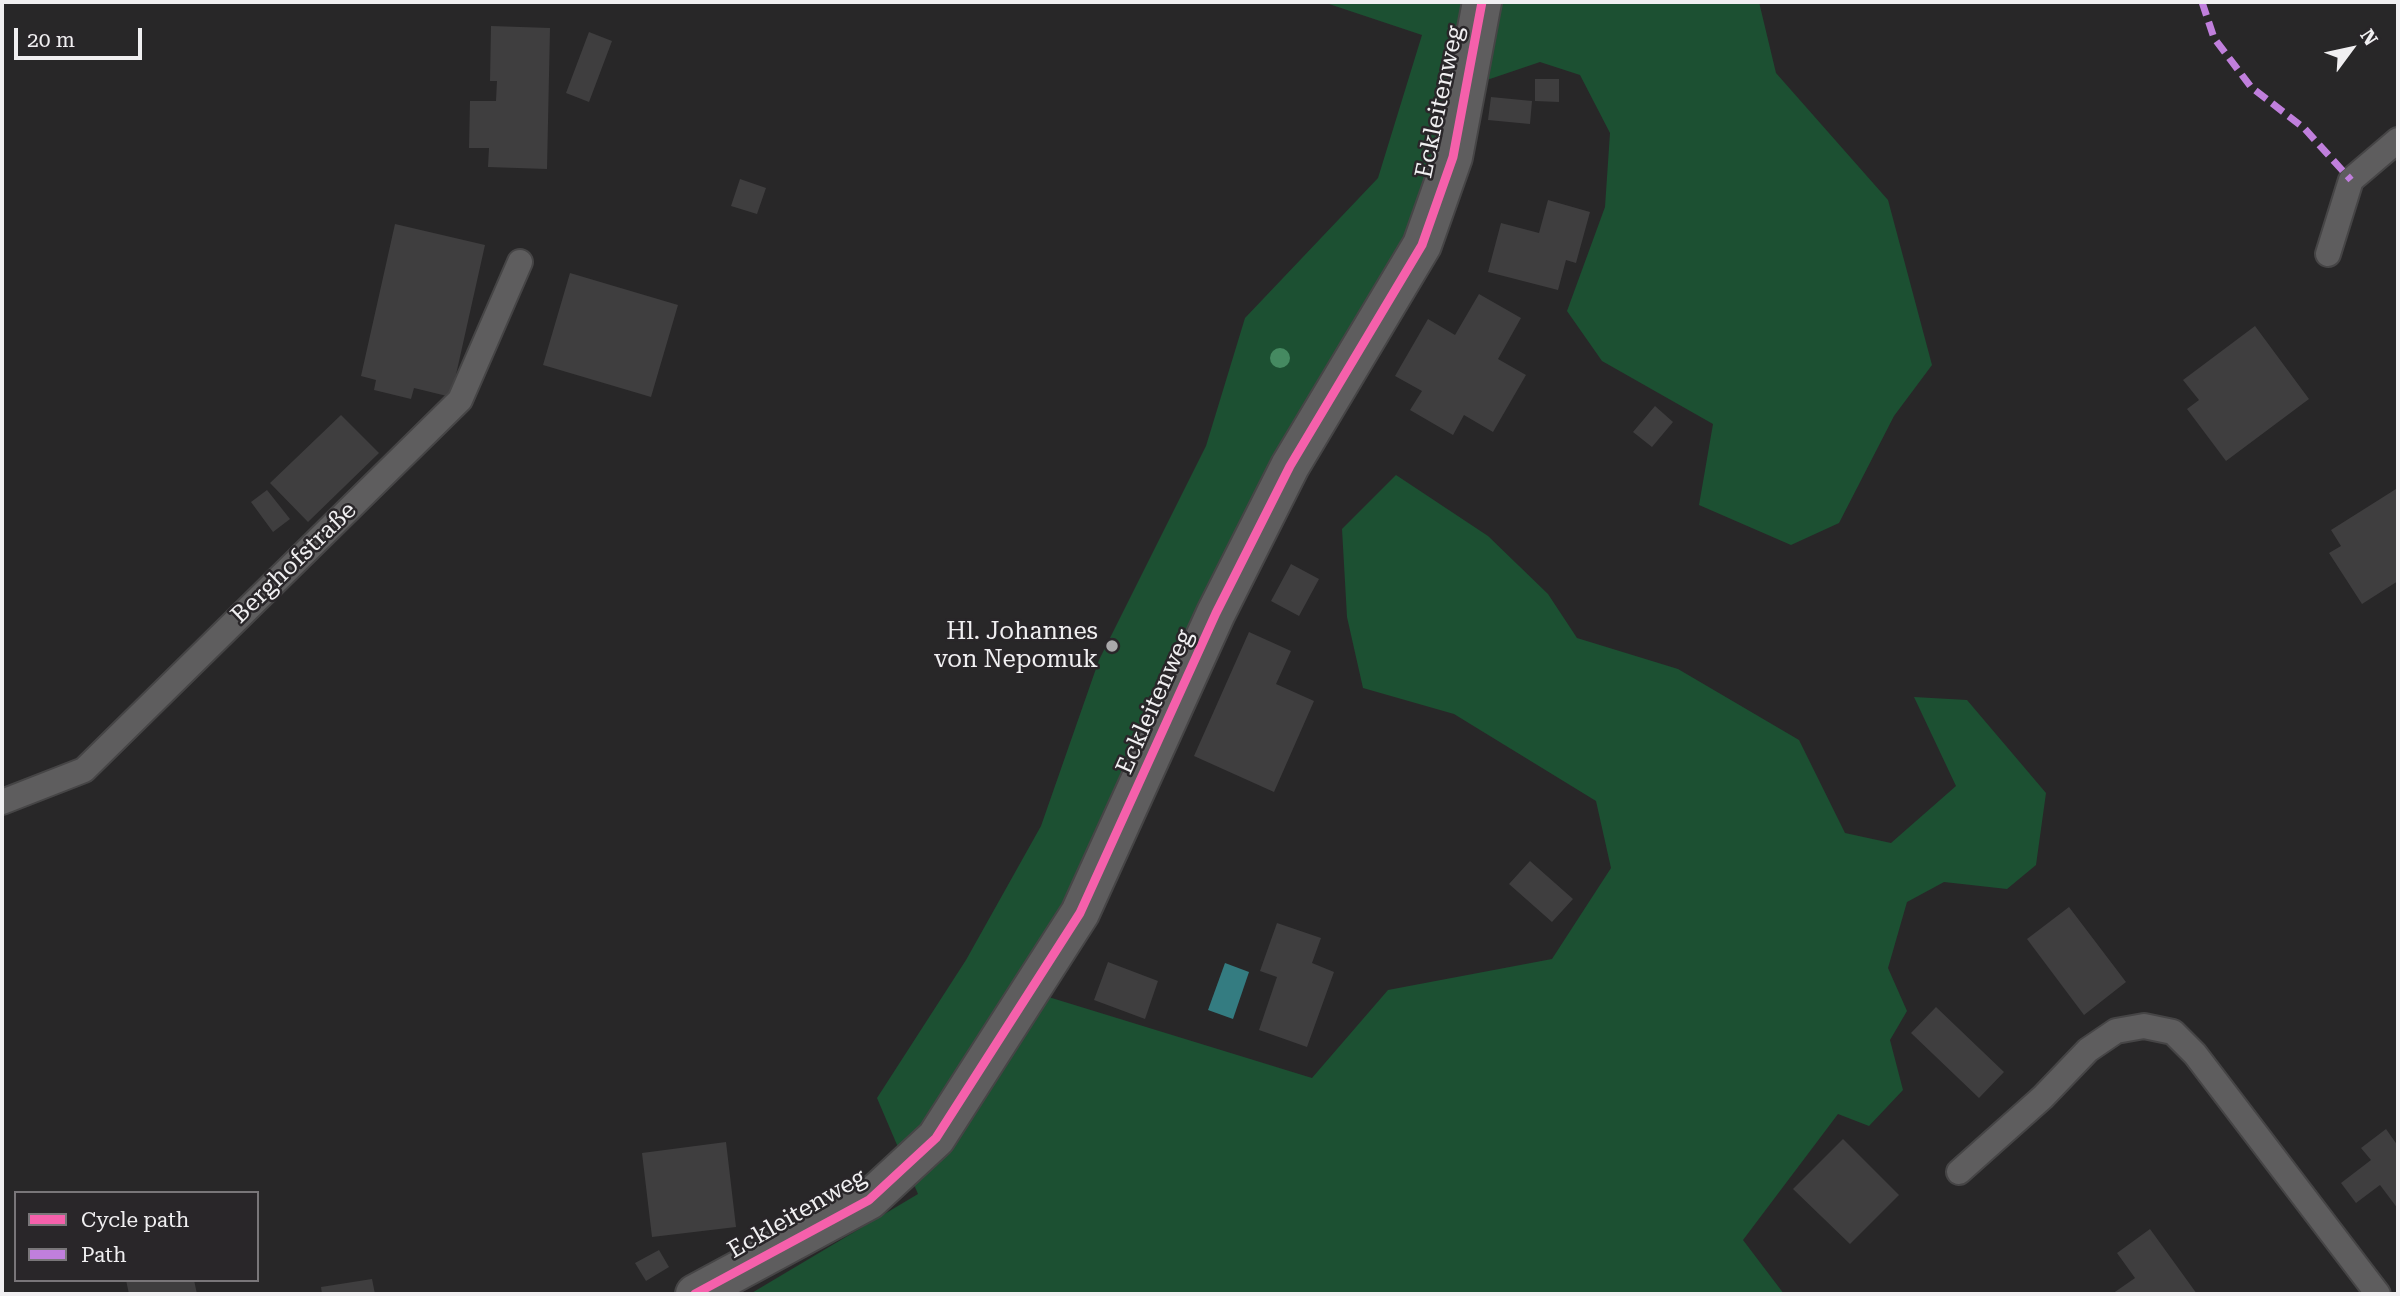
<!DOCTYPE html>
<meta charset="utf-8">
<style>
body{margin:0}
#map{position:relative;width:2400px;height:1296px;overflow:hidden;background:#282728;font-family:"Roboto Serif",serif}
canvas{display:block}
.frame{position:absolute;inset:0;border:4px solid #f0eff1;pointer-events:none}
.legend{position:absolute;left:14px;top:1191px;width:245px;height:91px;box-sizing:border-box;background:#292629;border:2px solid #797679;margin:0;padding:9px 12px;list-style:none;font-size:21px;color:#f0eff1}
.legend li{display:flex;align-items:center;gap:14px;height:35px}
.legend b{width:35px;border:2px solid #797679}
.north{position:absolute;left:2316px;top:14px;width:70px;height:70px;-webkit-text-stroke:5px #292629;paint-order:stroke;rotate:57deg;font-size:19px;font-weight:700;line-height:28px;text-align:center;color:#f0eff1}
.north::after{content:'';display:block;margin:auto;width:24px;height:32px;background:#f0eff1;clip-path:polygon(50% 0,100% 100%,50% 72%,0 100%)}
.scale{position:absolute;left:14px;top:28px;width:128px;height:32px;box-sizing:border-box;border:4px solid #f0eff1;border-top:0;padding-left:9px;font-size:21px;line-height:24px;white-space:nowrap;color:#f0eff1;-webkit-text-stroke:5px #292629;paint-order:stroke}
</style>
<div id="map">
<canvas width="2400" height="1296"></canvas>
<div class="frame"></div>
<ul class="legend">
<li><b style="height:9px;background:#f560ab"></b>Cycle path</li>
<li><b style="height:9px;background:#c07fdc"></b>Path</li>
</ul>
<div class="north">N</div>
<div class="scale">20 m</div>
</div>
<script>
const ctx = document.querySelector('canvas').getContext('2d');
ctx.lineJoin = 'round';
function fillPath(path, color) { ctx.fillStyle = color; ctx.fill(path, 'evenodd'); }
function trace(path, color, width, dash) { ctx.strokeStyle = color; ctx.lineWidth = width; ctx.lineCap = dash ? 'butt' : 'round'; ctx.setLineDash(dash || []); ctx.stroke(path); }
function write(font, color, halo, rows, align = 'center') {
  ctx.font = font + ' "Roboto Serif",serif'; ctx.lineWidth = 5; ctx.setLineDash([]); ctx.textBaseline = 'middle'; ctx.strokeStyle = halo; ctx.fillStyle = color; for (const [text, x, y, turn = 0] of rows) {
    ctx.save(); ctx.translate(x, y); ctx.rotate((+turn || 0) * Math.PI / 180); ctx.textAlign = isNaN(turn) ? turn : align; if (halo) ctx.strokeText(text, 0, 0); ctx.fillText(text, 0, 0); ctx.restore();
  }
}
fillPath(new Path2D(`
 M1323,2H1759L1776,73L1888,200L1932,365L1894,416L1839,523L1791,545L1699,505L1713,424L1602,361L1567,311L1605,207L1610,133L1580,75L1540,62L1481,82L1042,995L1312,1078L1388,990L1552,959L1611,868L1596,801L1454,714L1363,688L1347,617L1342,529L1396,475L1488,536L1548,594L1577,638L1678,669L1799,740L1845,833L1891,843L1956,786L1914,697L1967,700L2046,793L2036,865L2007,889L1944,882L1907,902L1888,968L1907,1011L1890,1040L1903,1090L1869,1126L1838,1114L1743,1240L1784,1294H750L918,1194L877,1098L966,960L1041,826L1099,660L1206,446L1245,318L1378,178L1422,35Z`), '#1c5032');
fillPath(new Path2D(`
 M1225,963L1249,972L1233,1019L1208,1010Z`), '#347c81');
fillPath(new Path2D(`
 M491,26L550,28L547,169L488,167L489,148H469L470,101H496L497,81H490Z
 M589,32L612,41L589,102L566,93Z
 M1535,79H1559V102L1535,101Z
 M1491,97L1532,101L1530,124L1488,120Z
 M740,179L766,188L757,214L731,206Z
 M1548,200L1590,212L1576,263L1566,260L1558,290L1488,272L1501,223L1539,233Z
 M395,224L485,245L451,397L414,388L411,399L374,390L376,380L361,376Z
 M570,273L678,305L651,397L543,365Z
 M1479,294L1521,318L1498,359L1526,375L1493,432L1464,415L1453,435L1410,410L1422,391L1395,376L1428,319L1455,335Z
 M2255,326L2309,399L2226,461L2187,409L2199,400L2183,380Z
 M1655,406L1673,422L1652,447L1633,432Z
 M341,415L379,453L308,522L270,483Z
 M2396,489L2398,493V581L2362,604L2329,553L2341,546L2331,530Z
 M267,490L290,519L273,532L251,502Z
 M1291,564L1319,579L1299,616L1271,601Z
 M1249,632L1291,651L1276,684L1314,701L1274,792L1194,756Z
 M1530,861L1573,899L1552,922L1509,884Z
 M2069,907L2126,982L2084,1015L2027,939Z
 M1277,923L1321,938L1312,963L1334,972L1307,1047L1259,1030L1277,977L1260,971Z
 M1108,962L1158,981L1145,1019L1094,1000Z
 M1936,1007L2004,1072L1979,1098L1911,1033Z
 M2386,1129L2398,1146V1209L2380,1185L2356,1203L2341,1183L2371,1160L2361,1148Z
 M1843,1139L1899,1195L1850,1244L1793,1189Z
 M726,1142L736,1227L652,1237L642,1153Z
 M2150,1229L2197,1294H2112L2135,1278L2117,1253Z
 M659,1250L669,1267L646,1281L635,1263Z
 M372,1279L375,1294H322L321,1287Z
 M126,1280H194L197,1294H129Z`), '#3f3e3f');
const service = new Path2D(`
 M2328,254L2351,180L2398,140
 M2,802L84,770L460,400L520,262
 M1959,1172L2043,1097L2088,1050L2116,1031L2144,1026L2173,1032L2195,1054L2378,1294`);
const minor = new Path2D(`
 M695,1294L869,1200L936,1138L1080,913L1216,613L1290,466L1422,245L1453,157L1482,2`);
trace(service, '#464546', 28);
trace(minor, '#464546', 42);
trace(service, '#5e5d5e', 24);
trace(minor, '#5e5d5e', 38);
trace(new Path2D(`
 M2202,2L2214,38L2251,87L2304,128L2351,180`), '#c07fdc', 7, [14, 7]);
trace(new Path2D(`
 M695,1294L869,1200L936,1138L1080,913L1216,613L1290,466L1422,245L1453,157L1482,2`), '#f560ab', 9);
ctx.fillStyle = '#458a61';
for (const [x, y] of [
 [1280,358]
]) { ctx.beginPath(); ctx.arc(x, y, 10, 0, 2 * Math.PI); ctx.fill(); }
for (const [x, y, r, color] of [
 [1112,646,7,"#aaa9ab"]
]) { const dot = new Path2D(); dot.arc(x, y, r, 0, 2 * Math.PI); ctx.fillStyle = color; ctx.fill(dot); trace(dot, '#292629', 2.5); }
write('24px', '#f0eff1', '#292629', [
 ["Eckleitenweg",1440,102,-78],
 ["Berghofstraße",294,563,-44],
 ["Eckleitenweg",1155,702,-66],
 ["Eckleitenweg",797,1214,-30]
]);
write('24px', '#f0eff1', '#292629', [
 ["Hl. Johannes",1098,632],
 ["von Nepomuk",1098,660]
], 'right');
</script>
